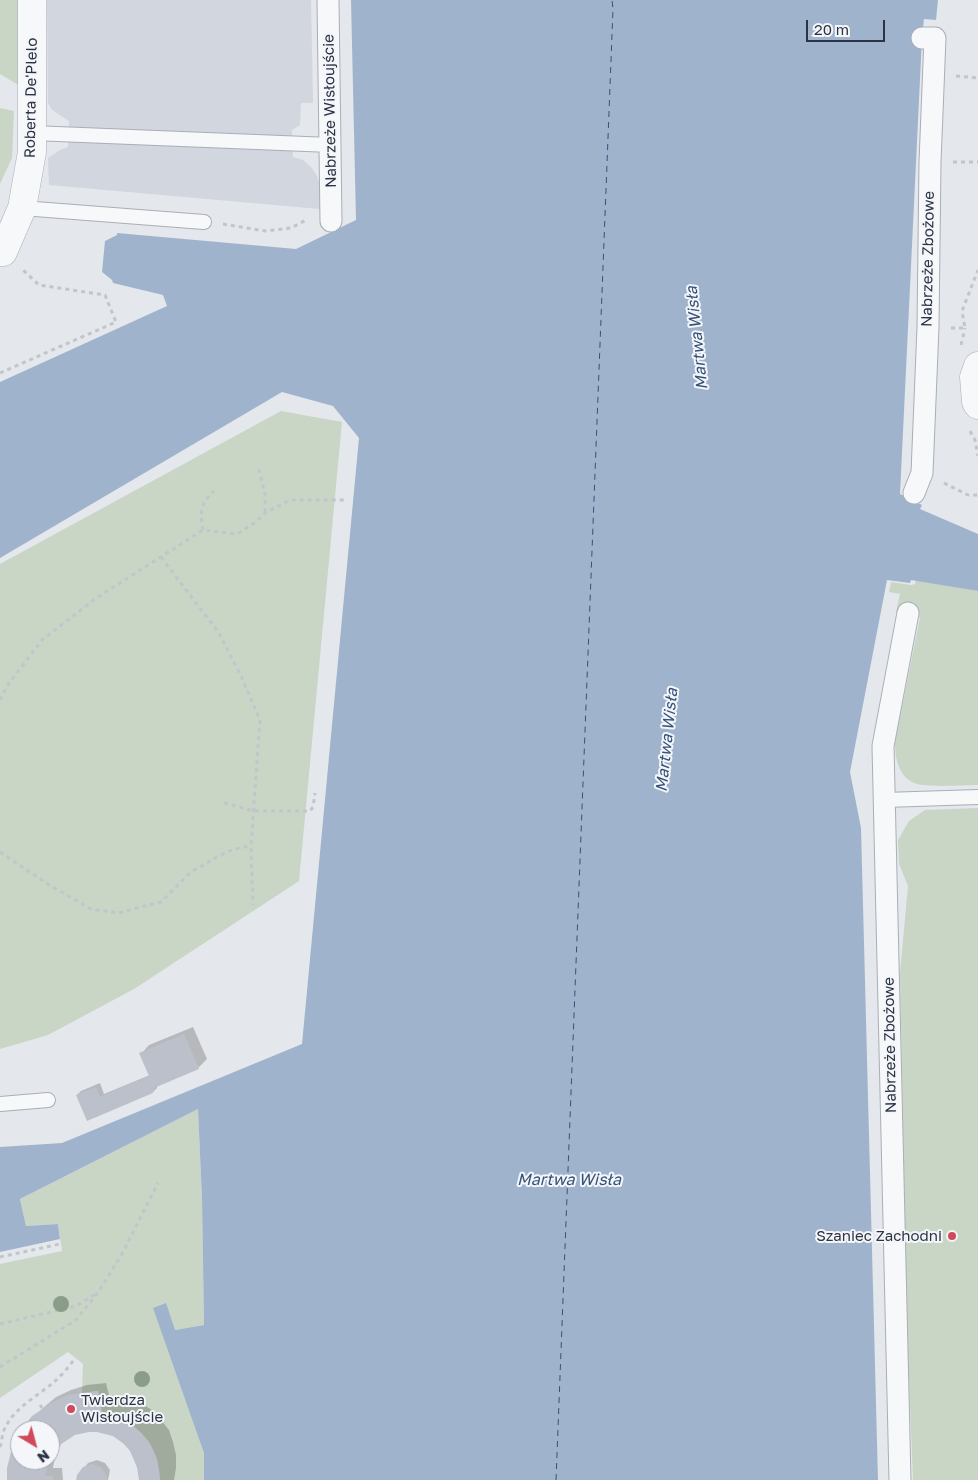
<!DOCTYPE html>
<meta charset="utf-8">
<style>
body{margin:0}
#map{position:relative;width:978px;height:1480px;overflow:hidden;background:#e4e7ec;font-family:"Golos Text",sans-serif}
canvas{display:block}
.north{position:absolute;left:10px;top:1420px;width:50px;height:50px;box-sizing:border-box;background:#f4f6f9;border:1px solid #a4a8b1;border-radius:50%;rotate:143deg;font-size:14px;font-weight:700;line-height:20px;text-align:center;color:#2b3445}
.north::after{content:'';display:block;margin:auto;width:18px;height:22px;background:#d1495b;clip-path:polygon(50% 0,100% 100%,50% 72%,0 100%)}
.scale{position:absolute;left:806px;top:20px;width:79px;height:22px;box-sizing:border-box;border:2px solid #2b3445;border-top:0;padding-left:6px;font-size:15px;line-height:18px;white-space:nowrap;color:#2b3445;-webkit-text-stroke:4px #f4f6f9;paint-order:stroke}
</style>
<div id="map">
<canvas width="978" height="1480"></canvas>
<div class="north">N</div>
<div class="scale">20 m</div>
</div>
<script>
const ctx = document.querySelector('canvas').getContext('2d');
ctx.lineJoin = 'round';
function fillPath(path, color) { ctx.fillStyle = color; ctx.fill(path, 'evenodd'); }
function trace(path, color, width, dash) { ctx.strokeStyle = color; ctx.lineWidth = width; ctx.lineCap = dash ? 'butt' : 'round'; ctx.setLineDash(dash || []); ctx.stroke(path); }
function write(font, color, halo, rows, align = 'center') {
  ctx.font = font + ' "Golos Text",sans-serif'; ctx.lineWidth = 4; ctx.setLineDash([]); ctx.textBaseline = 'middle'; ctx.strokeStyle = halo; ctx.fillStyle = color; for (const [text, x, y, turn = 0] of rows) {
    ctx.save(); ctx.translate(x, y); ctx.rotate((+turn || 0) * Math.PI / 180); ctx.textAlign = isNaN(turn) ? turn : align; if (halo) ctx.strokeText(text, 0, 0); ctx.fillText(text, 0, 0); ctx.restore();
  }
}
fillPath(new Path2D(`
 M47,0H311L313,103H301L300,125L292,130L293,157L303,160L311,167L316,174L320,184V209L49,185L48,158L60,150L68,147L69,121L52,110L48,103Z`), '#d2d6de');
fillPath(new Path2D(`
 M0,0H22L20,86L0,74Z
 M0,108L14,111L12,158L0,184Z
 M281,411L342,422L299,881L134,989L48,1035L0,1049V564Z
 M916,580L978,591V785C962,785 928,788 914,783C898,776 895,757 895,742L920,617L896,612L900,594L889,592L891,582L911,585L915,584Z
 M978,808V1480H913L907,1329L900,973L908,886L899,864L898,840L909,821L925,810Z
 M198,1109L202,1199L204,1325L175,1330L204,1453V1480H160C159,1442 137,1422 102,1412L98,1391L82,1393L83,1364L68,1352L0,1398V1264L62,1251L58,1224L26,1226L20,1199Z`), '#c9d6c5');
fillPath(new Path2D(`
 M351,0H938L936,20L924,19L922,38L900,494L922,505L920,509L978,534V591L911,580L910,583L887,580L850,772L861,828L878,1480H204V1453L153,1308L166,1303L175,1330L204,1325L202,1199L198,1109L20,1199L26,1226L58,1224L60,1239L0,1252V1147L62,1143L302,1044L359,438L333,406L282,392L0,558V382L167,306L163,295L113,283L112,280L102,272L105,241L117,235V233L296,249L356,220Z`), '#9fb4cc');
fillPath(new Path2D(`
 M193,1027L207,1059L198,1068L157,1085V1088L153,1092L87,1119L77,1095L81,1091L100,1083L104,1094L150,1075L141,1054L149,1045Z
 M106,1383L109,1395L120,1396L141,1403L152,1410L161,1420L169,1430L173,1442L176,1455V1468L174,1480H140V1475L131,1450L120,1440L106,1432L97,1431L82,1432L67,1437L62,1442L55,1457L53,1468H62L63,1480H8L20,1435V1460H50V1430H23L43,1408L56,1397L71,1390L87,1385Z
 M97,1460L105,1463L110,1470L108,1480H79L84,1468L88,1463Z`), '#0003');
trace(new Path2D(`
 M556,1480L613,9L612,0`), '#34527a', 1, [6, 5]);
fillPath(new Path2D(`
 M184,1034L199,1069L154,1088L153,1093L87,1121L76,1095L96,1087L100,1097L149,1076L139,1053Z
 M98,1391L102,1412L118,1417L130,1423L140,1432L149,1442L157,1459L160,1480H139L137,1467L130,1451L124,1444L113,1436L97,1432H89L75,1435L58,1446L50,1458V1430H21L32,1416L53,1402L69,1395Z
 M20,1432V1460H49L45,1476H53V1480H7V1468L11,1452Z
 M92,1464L101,1467L106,1475L107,1480H76L77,1475L83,1467Z`), '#bbc0ca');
const service = new Path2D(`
 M32,133L331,145
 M22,208L204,222
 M884,800L978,797
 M0,1104L48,1100`);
const pedestrian = new Path2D(`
 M328,0L331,221
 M914,493L922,473L928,327L930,162L935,38H922
 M900,1480L883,746L908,613`);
const minor = new Path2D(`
 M0,252H3L22,208L32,152V0`);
const tertiary = new Path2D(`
 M978,366L974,377L976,402L978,405`);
trace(service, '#a9aeb7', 16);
trace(pedestrian, '#a9aeb7', 23);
trace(minor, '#a9aeb7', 29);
trace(tertiary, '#a9aeb7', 29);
trace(new Path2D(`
 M956,76L978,78
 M953,162H978
 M223,224L265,231L291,228L306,220
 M951,328H965L962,311L978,270
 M961,345L965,328
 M0,373L116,322L105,295L39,285L22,269
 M970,431L975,440L978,456
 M259,469L265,495V513
 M944,483L968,495H978
 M203,530C200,512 200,504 214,491
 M161,557L219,633L241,676L260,720L251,846L253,905
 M0,700L7,686L42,640L95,599L203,530L237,534L256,522L265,513L290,500H346
 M224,803L254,811H310L313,807L315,793
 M0,852L46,883L91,909L118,913L161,902L191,872L217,857L234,849L251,846
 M0,1257L60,1244
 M0,1324L76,1306L97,1293
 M0,1367L76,1320L99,1291L122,1254L158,1183
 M40,1405L42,1408
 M0,1447C2,1441 2,1433 5,1428C14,1408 39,1395 54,1382C62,1375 70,1366 75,1358`), '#c2c5cb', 3, [4, 4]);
trace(service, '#f7f8fa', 14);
trace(pedestrian, '#f7f8fa', 21);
trace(minor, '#f7f8fa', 28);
trace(tertiary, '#f7f8fa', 28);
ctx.fillStyle = '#899d89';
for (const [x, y] of [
 [61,1304],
 [142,1379]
]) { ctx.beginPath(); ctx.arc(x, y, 8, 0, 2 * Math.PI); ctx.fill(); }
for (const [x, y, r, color] of [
 [952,1236,5,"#d1495b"],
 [71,1409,5,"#d1495b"]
]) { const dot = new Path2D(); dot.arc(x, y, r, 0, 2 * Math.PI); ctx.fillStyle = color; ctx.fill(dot); trace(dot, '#f4f6f9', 2); }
write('15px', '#2b3445', '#f4f6f9', [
 ["Roberta De'Plelo",31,98,-89],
 ["Nabrzeże Wisłoujście",330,111,-91],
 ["Nabrzeże Zbożowe",928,259,-89],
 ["Nabrzeże Zbożowe",890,1045,-91]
]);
write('15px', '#2b3445', '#f4f6f9', [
 ["Szaniec Zachodni",942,1236],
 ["Twierdza",81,1400,"left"],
 ["Wisłoujście",81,1417,"left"]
], 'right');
write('italic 16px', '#34527a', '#f4f6f9', [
 ["Martwa Wisła",697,338,-96],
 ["Martwa Wisła",667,740,-84],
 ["Martwa Wisła",569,1180]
]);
</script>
